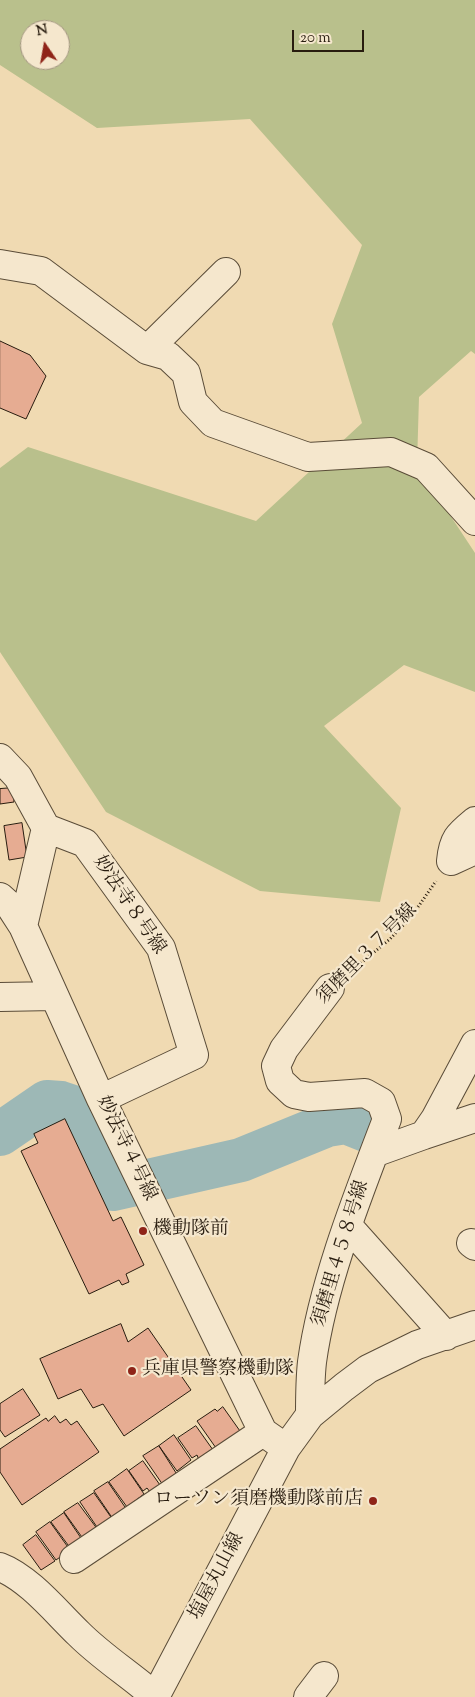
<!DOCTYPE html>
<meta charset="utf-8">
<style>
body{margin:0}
#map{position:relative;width:475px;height:1697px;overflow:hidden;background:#f0dab2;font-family:"Sorts Mill Goudy",serif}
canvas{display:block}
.north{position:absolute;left:20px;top:20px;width:50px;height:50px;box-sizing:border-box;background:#f5e7cd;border:1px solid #a39681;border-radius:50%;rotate:348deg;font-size:14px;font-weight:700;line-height:20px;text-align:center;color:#281c0f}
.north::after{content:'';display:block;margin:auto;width:18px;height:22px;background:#8f2418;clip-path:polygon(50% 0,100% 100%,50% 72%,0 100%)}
.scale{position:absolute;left:292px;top:30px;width:72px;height:22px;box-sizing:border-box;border:2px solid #281c0f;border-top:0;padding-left:6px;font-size:15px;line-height:18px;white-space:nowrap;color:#281c0f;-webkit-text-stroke:4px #f5e7cd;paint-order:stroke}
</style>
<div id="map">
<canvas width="475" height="1697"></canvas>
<div class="north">N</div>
<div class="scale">20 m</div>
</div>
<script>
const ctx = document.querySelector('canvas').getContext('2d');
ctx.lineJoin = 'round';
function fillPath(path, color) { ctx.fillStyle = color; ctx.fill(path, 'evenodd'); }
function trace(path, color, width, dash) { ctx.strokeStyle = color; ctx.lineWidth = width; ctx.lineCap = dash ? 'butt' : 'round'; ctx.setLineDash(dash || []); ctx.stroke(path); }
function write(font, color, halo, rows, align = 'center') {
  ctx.font = font + ' "Sorts Mill Goudy","Noto Serif JP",serif'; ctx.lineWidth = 4.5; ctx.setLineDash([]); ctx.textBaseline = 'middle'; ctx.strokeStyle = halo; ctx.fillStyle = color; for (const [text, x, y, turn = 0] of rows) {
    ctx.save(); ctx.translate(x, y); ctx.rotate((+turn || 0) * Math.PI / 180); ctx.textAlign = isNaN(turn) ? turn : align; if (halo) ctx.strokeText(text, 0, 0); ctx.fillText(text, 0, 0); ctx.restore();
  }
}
fillPath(new Path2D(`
 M0,0H475V354L471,351L419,397L417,465L475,553V692L404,665L324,726L401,808L380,902L260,891L106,812L0,652V468L28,447L256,521L362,423L332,324L362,245L250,119L97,128L0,65ZM30,30H60V60H30Z`), '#b9c08c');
trace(new Path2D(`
 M0,1134L47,1102L61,1103L73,1107L80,1115L113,1189L241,1160L327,1125L346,1122L371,1132`), '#9db8b6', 44);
const building = new Path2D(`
 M0,341L30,355L46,376L26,419L0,408Z
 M13,788L14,802L0,804V789Z
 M22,823L27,857L9,860L4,826Z
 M65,1119L113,1221L121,1217L144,1265L126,1274L129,1282L122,1285L119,1280L89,1294L21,1151L38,1143L34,1134Z
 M121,1324L128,1342L148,1328L191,1390L124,1436L103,1404L93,1408L81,1389L58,1399L40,1359Z
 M23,1389L40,1415L5,1437L0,1430V1404Z
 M223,1407L240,1431L216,1448L197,1421L215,1409L217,1411Z
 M55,1416L60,1423L66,1419L71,1425L77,1421L99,1452L22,1505L0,1472V1449L46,1418L48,1421Z
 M196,1426L213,1450L199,1460L197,1455L192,1458L178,1438Z
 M174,1435L191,1460L177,1471L159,1446Z
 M159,1446L178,1476L163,1485L143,1456Z
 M143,1461L160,1485L150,1492L147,1488L143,1491L129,1471Z
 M127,1469L144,1494L127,1507L109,1482Z
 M108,1482L127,1510L113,1519L94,1491Z
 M94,1493L113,1520L99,1530L80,1502Z
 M78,1503L98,1530L84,1540L64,1512Z
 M64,1513L83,1541L71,1549L51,1522Z
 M50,1522L70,1550L56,1560L36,1532Z
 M36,1535L55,1561L41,1570L23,1545Z`);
fillPath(building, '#e6ac92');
trace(building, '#281c0f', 1);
const minor = new Path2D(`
 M0,264L41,271L147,350L226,272
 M147,350L168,356L186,373L193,402L213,423L308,457L391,452L426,467L475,521
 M0,758L18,777L46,828L23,926
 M475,821C458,835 453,839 451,861L475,850
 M46,828L85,843L161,948L194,1055L101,1099
 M0,897L10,906L23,926L101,1099L263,1432L286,1448
 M0,997L54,996
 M424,1135L475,1118
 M374,1153L424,1135L435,1119L475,1044
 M348,1226L446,1336
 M471,1243L475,1246
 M310,1415C310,1398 310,1380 312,1362C323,1282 358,1195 387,1119L381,1102L365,1093L309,1097L294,1094L280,1081L276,1066L284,1049L330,988
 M74,1559L263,1432
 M0,1567C29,1578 57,1613 79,1634C99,1654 123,1670 145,1688L156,1695
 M155,1697L286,1448L310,1415L344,1387L368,1369L417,1345L475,1325
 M308,1697L324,1676`);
trace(minor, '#5a4c38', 30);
trace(new Path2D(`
 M350,972L390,939L411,917L436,881`), '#281c0f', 3, [1, 2.5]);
trace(minor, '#f5e7cd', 28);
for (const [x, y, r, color] of [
 [143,1231,5,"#8f2418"],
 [132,1371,5,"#8f2418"],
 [373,1501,5,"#8f2418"]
]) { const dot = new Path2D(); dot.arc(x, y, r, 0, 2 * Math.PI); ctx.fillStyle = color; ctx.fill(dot); trace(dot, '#f5e7cd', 2); }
write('19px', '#281c0f', '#f5e7cd', [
 ["妙法寺８号線",128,906,56],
 ["須磨里３７号線",368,955,-45],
 ["妙法寺４号線",125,1149,64],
 ["須磨里４５８号線",342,1254,-73],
 ["塩屋丸山線",218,1577,-62]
]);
write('19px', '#281c0f', '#f5e7cd', [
 ["機動隊前",153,1231],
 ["兵庫県警察機動隊",142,1371],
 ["ローソン須磨機動隊前店",363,1501,"right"]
], 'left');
</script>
